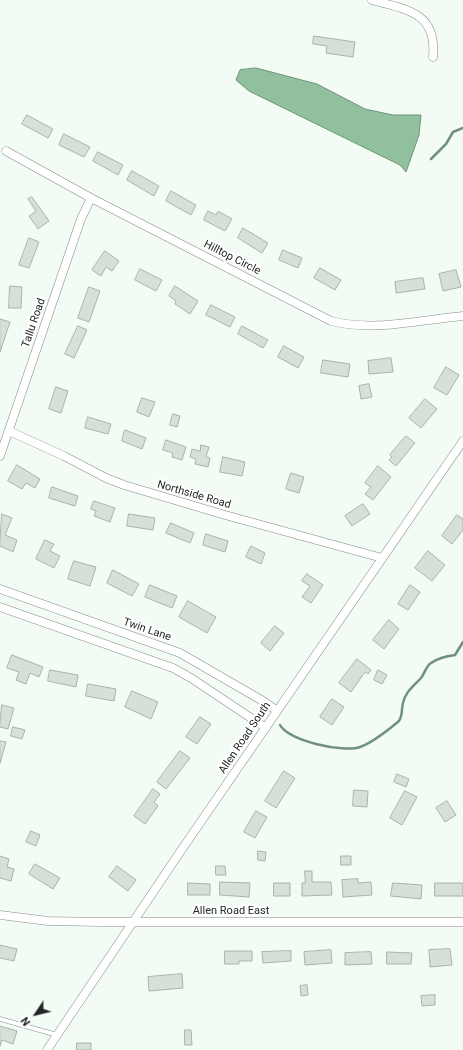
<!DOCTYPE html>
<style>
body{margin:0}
#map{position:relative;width:463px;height:1050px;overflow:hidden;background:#f2fbf4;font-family:Roboto,sans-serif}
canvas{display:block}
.north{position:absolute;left:16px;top:994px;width:40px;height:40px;-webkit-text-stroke:3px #fff;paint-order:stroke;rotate:235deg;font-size:11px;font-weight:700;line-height:16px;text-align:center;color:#232624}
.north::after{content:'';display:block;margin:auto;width:14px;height:18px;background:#232624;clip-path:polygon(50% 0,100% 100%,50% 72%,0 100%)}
</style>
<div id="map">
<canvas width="463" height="1050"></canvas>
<div class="north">N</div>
</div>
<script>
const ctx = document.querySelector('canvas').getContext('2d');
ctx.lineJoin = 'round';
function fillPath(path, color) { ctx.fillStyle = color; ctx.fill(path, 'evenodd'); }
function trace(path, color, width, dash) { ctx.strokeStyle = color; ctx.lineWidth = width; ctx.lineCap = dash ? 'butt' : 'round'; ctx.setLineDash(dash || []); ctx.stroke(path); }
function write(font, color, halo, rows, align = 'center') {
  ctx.font = font + ' Roboto,sans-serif'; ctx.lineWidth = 4; ctx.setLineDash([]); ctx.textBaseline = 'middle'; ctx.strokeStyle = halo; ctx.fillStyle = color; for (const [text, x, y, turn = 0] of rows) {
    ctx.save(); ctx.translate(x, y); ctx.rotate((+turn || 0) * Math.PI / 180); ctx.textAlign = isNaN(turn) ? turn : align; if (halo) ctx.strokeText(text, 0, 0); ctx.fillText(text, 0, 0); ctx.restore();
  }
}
const water = new Path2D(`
 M256,68L317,84L365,109L393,115H421L419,135L406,172L400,165L249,91L236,80L240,70Z`);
fillPath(water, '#91c09f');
trace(water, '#70927a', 1);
trace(new Path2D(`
 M431,159L446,144L453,132L463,128
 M280,725C289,741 343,753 360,747C374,742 388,730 399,721C403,715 401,710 403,703C405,692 414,686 421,678C425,673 426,666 431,663C438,658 447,656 455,655L463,642`), '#70927a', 2.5);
const building = new Path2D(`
 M314,36L355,42L353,57L326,53L327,46L313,44Z
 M27,115L53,129L48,138L22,124Z
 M64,134L90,147L84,157L59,145Z
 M98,152L123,165L118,175L93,161Z
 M132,171L159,186L154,196L127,180Z
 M171,191L196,205L191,215L166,201Z
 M32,197L49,221L38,229L29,216L36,211L28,199Z
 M208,211L216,215L218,211L232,219L225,231L204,220Z
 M243,228L268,243L262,253L238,238Z
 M29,238L39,242L29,268L19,265Z
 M283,250L302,258L298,268L279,260Z
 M105,251L119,261L112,271L106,267L101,276L92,270Z
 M320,268L341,280L335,290L314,278Z
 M140,269L162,280L156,291L135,280Z
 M456,270L461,287L443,291L439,274Z
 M423,278L425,289L396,293L395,282Z
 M10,286L22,287L21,308H9Z
 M175,286L198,301L190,314L175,304L176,301L169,296Z
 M89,287L100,291L89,322L78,318Z
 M211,305L235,317L230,327L206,315Z
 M0,319L10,322L0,352Z
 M78,326L87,330L74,358L65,354Z
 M242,326L268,340L263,348L238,334Z
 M284,346L304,357L298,368L278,357Z
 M391,358L393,372L369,374L368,361Z
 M323,360L350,364L348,377L321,373Z
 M446,367L459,375L447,395L434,388Z
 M369,384L372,397L361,399L359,386Z
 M56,387L68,391L61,413L49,409Z
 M142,398L155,402L149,417L137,412Z
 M425,399L437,409L421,428L409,418Z
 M173,414L180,416L177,427L170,425Z
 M88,417L111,424L108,434L85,428Z
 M125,430L146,438L142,449L122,441Z
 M406,436L415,443L396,466L389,460L392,457L390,455Z
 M166,440L186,447L182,460L172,457L173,453L163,450Z
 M201,445L209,447L206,457L210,458L208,467L195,464L196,459L190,457L192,449L200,451Z
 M223,457L245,462L242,476L220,472Z
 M17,465L40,479L35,488L26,483L22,489L8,481Z
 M378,466L391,477L373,500L365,494L371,487L365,483Z
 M291,473L304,477L299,493L286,489Z
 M52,487L78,496L75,506L49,498Z
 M94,501L115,508L110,522L94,516L96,511L91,509Z
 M363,504L370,514L352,526L345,516Z
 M2,514L12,518L5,535L17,540L13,552L0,546Z
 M129,514L155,518L153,530L127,526Z
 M457,515L463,519V530L452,544L442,536Z
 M171,523L194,533L190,543L166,533Z
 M206,534L228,541L225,552L203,545Z
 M45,540L54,544L50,551L60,556L54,568L36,559Z
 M251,546L265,553L261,564L246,557Z
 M428,551L445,565L432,581L415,568Z
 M74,561L96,567L90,586L68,579Z
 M113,570L139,584L132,596L107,583Z
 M307,574L323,585L311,603L302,597L310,586L302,581Z
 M150,585L177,596L172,608L145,597Z
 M410,585L420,592L408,610L398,604Z
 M188,601L216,617L207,633L179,617Z
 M389,620L399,629L384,649L373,640Z
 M275,626L284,633L270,651L261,643Z
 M12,655L43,667L39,677L30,673L26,684L16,680L19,672L7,668Z
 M357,659L371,670L368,674L365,672L351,692L339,683Z
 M50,670L78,675L76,687L48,681Z
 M378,670L387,675L382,684L374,680Z
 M88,684L116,689L114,701L86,696Z
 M132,691L158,702L151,719L125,707Z
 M332,699L344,707L332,725L320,717Z
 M2,705L14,708L8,729L0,727Z
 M200,717L211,724L197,744L186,737Z
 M13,727L25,730L22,739L11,736Z
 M0,741L6,742L0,763Z
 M180,751L190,758L166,789L157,782Z
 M284,771L295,778L276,808L265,801Z
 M397,774L409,779L406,787L394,782Z
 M153,789L160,794L154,802L158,806L145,824L134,816Z
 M354,790L368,791L367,807L353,806Z
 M405,791L417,797L402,825L390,818Z
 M447,801L456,815L445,822L436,808Z
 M256,811L267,817L255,838L244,832Z
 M31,831L40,835L36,846L26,842Z
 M258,851L266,852L265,861L258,860Z
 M0,856L9,859L7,867L14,869L11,881L0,878Z
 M341,856H351V865H341Z
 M35,864L60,878L53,889L29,874Z
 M117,866L136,880L128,891L109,877Z
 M216,866H225L226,875H216Z
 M305,871H312V882H331L332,895L302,896V883H305Z
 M358,879V883L371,882L372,895L343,897L342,880Z
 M220,882L250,883L249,897L220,895Z
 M188,883L210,884V895H188Z
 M274,883H290V896H274Z
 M393,883L422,885L421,899L391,896Z
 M435,883H463V896H435Z
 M0,945L17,949L14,961L0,958Z
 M450,949L452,965L430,967L429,950Z
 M331,950L332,963L305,965L304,952Z
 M225,951H252V961H239V964H225Z
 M291,951V961L263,963L262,952Z
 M371,952L372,964L345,965V953Z
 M387,952L412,953L411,964H387Z
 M182,974L183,988L149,991L148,977Z
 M307,985L308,995L301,996L300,986Z
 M435,995V1005L422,1006L421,996Z
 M0,1026L17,1031L13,1044L2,1040L0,1046Z
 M185,1030H191L192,1045H185Z
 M77,1043H91V1050H77Z`);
fillPath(building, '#d7dfd9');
trace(building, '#aab2ac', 1);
const lane = new Path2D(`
 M0,1019L57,1035`);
const street = new Path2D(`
 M372,0C407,10 437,12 433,57
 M6,151L91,198L331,321C374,332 419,320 463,316
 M9,431L64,456L106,478L124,485L225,515L382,558
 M0,456L81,219L91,198
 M0,589L180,653L263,701L277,711
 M0,607L173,668L191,678L266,728
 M0,915L48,921L101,922H463
 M47,1050L180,852L463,441`);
trace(lane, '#858c87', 5);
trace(street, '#858c87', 9);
trace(lane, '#fff', 4);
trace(street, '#fff', 8);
write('11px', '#232624', '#fff', [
 ["Hilltop Circle",232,258,27],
 ["Tallu Road",34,323,-71],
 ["Northside Road",194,495,16],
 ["Twin Lane",147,630,19],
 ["Allen Road South",245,738,-56],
 ["Allen Road East",231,911]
]);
</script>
